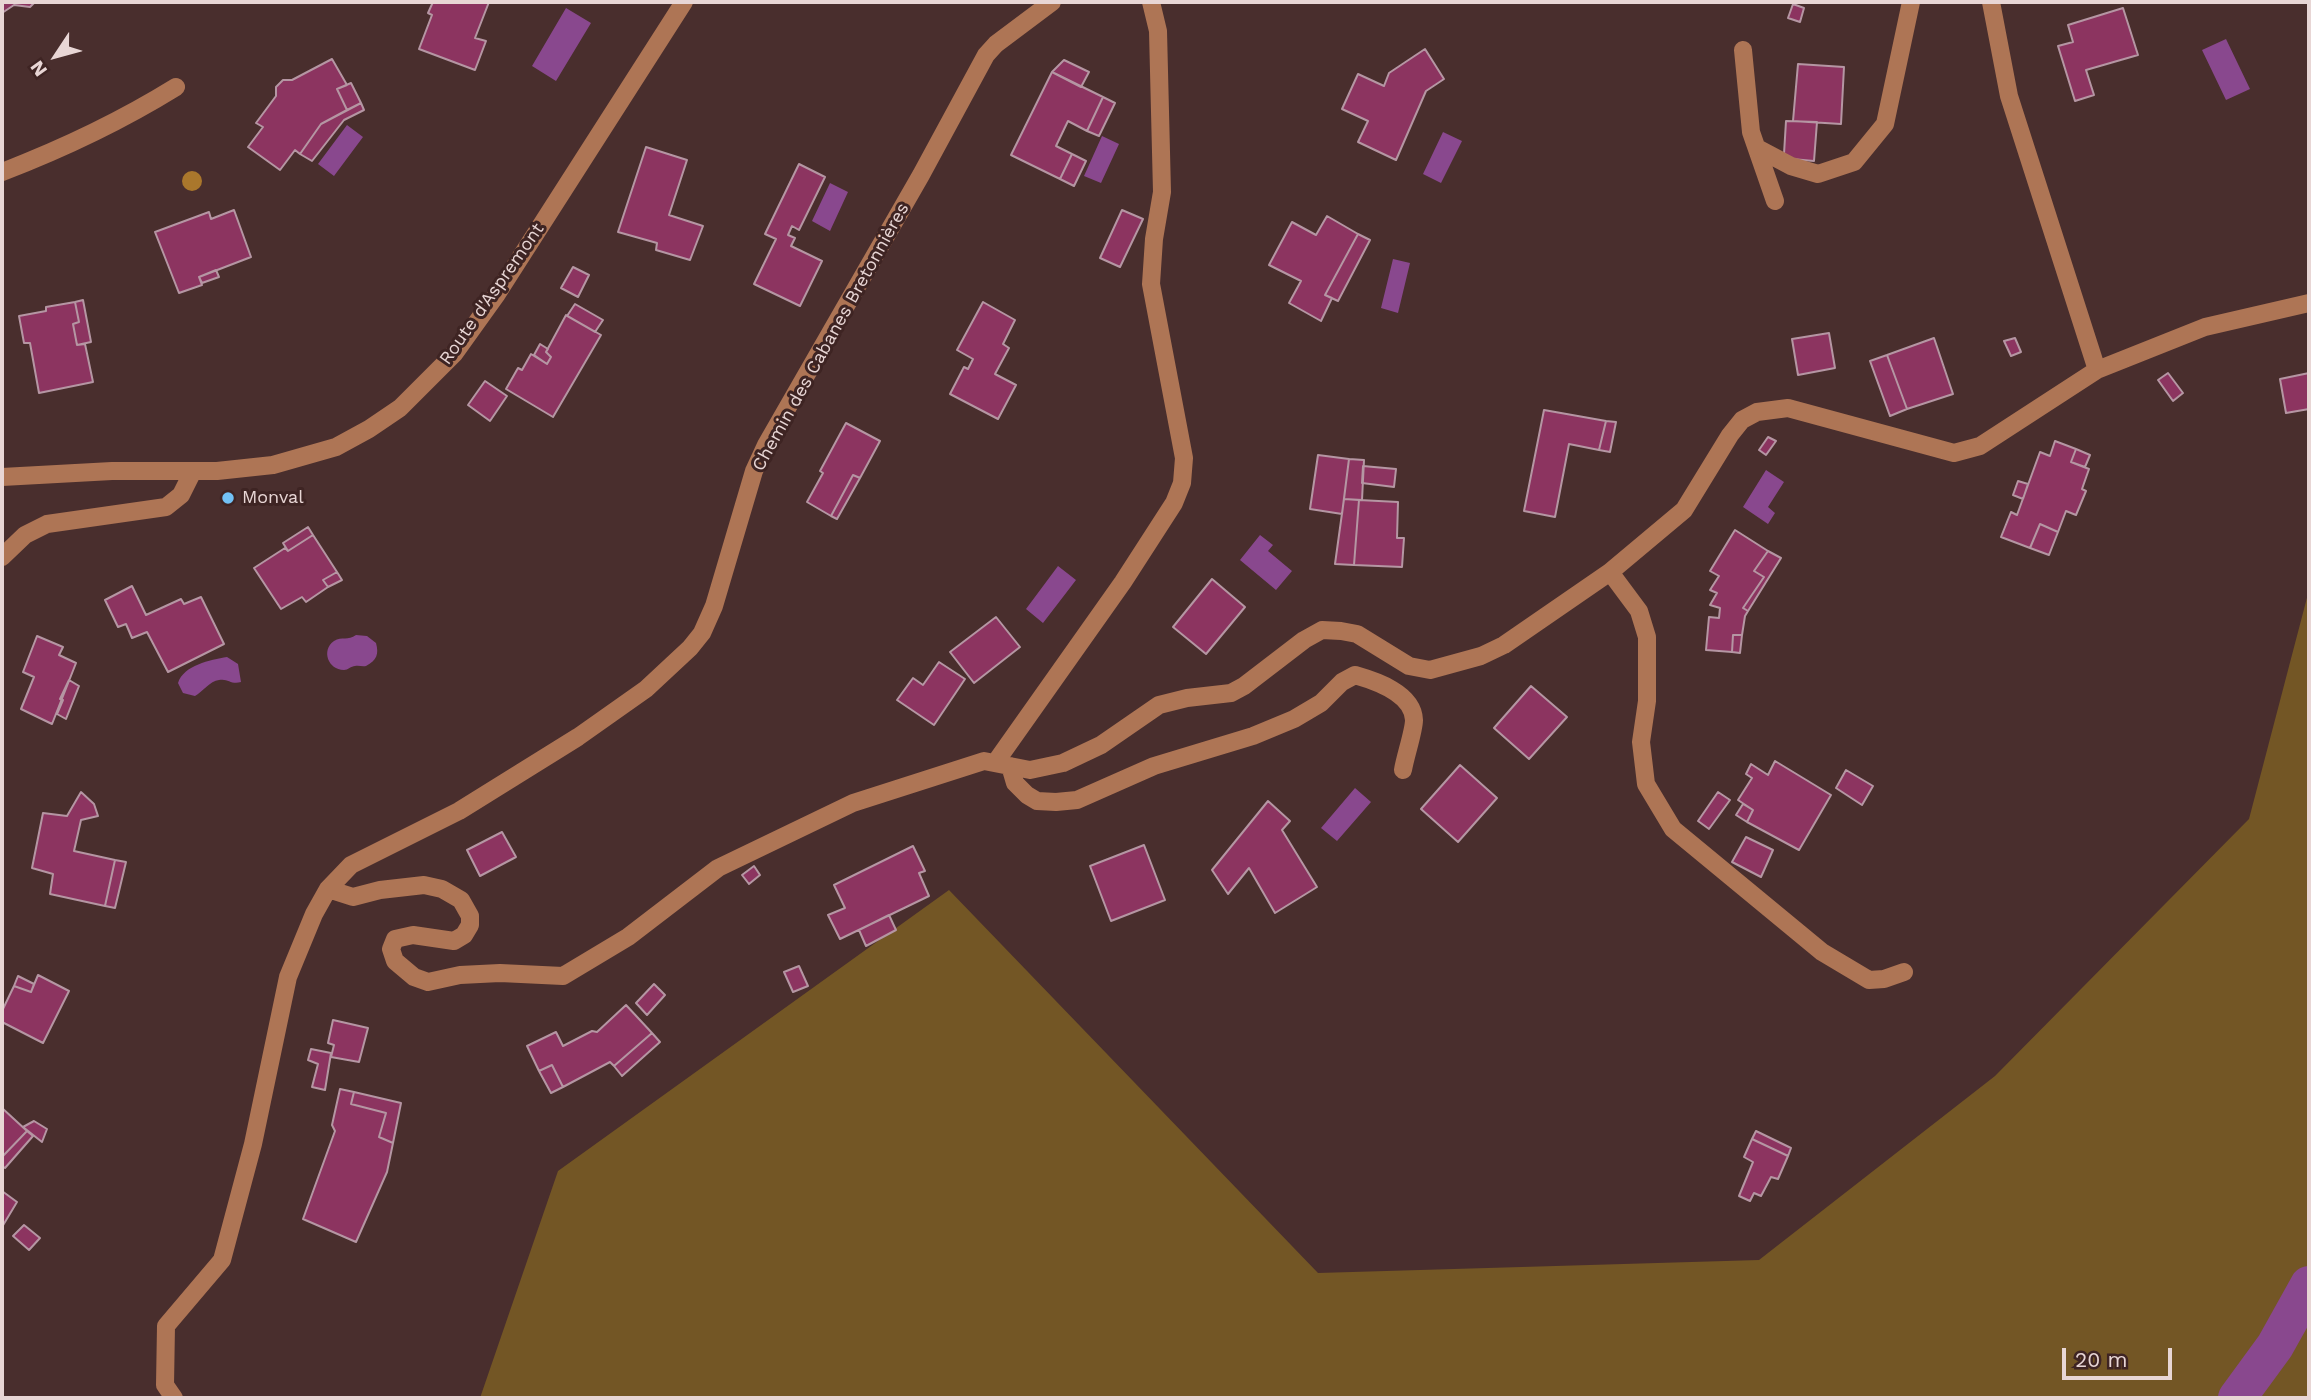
<!DOCTYPE html>
<meta charset="utf-8">
<style>
body{margin:0}
#map{position:relative;width:2311px;height:1400px;overflow:hidden;background:#492e2d;font-family:"Work Sans",sans-serif}
canvas{display:block}
.frame{position:absolute;inset:0;border:4px solid #e8d6d5;pointer-events:none}
.north{position:absolute;left:21px;top:21px;width:70px;height:70px;-webkit-text-stroke:5px #3e2423;paint-order:stroke;rotate:234deg;font-size:19px;font-weight:700;line-height:28px;text-align:center;color:#e8d6d5}
.north::after{content:'';display:block;margin:auto;width:24px;height:32px;background:#e8d6d5;clip-path:polygon(50% 0,100% 100%,50% 72%,0 100%)}
.scale{position:absolute;left:2062px;top:1348px;width:110px;height:32px;box-sizing:border-box;border:4px solid #e8d6d5;border-top:0;padding-left:9px;font-size:21px;line-height:24px;white-space:nowrap;color:#e8d6d5;-webkit-text-stroke:5px #3e2423;paint-order:stroke}
</style>
<div id="map">
<canvas width="2311" height="1400"></canvas>
<div class="frame"></div>
<div class="north">N</div>
<div class="scale">20 m</div>
</div>
<script>
const ctx = document.querySelector('canvas').getContext('2d');
ctx.lineJoin = 'round';
function fillPath(path, color) { ctx.fillStyle = color; ctx.fill(path, 'evenodd'); }
function trace(path, color, width, dash) { ctx.strokeStyle = color; ctx.lineWidth = width; ctx.lineCap = dash ? 'butt' : 'round'; ctx.setLineDash(dash || []); ctx.stroke(path); }
function write(font, color, halo, rows, align = 'center') {
  ctx.font = font + ' "Work Sans",sans-serif'; ctx.lineWidth = 6; ctx.setLineDash([]); ctx.textBaseline = 'middle'; ctx.strokeStyle = halo; ctx.fillStyle = color; for (const [text, x, y, turn = 0] of rows) {
    ctx.save(); ctx.translate(x, y); ctx.rotate((+turn || 0) * Math.PI / 180); ctx.textAlign = isNaN(turn) ? turn : align; if (halo) ctx.strokeText(text, 0, 0); ctx.fillText(text, 0, 0); ctx.restore();
  }
}
fillPath(new Path2D(`
 M2309,590V1398H480L558,1171L949,890L1318,1273L1759,1260L1995,1076L2249,819Z`), '#735625');
fillPath(new Path2D(`
 M566,8L591,23L556,81L532,66Z
 M2226,39L2250,89L2226,100L2202,50Z
 M347,125L363,137L334,176L318,164Z
 M1443,132L1462,141L1441,183L1423,174Z
 M1102,136L1119,144L1101,183L1084,176Z
 M830,183L848,192L830,231L812,221Z
 M1393,259L1410,263L1398,313L1381,308Z
 M1766,470L1784,482L1768,507L1775,513L1768,524L1743,507Z
 M1260,535L1273,545L1268,551L1292,571L1276,590L1240,560Z
 M1058,566L1076,580L1043,623L1026,609Z
 M356,635L367,636L376,643C379,654 377,660 366,666C362,667 359,665 355,666C351,666 348,670 344,670C328,670 321,650 334,641C342,636 348,641 356,635Z
 M227,657L238,664L241,682C231,685 228,678 219,680C210,681 202,692 195,696L183,693L178,683C184,665 210,660 227,657Z
 M1355,788L1371,802L1337,841L1321,828Z`), '#89488e');
trace(new Path2D(`
 M2237,1398L2275,1346L2309,1285`), '#89488e', 38);
const building = new Path2D(`
 M2,2H35L30,7L14,5L2,13Z
 M433,2H489L475,38L486,41L475,70L419,49L432,15L428,13Z
 M1793,4L1804,8L1800,22L1788,18Z
 M2123,8L2138,55L2086,70L2094,95L2075,101L2058,46L2073,42L2068,25Z
 M1425,49L1444,79L1426,91L1396,160L1358,142L1368,121L1342,109L1358,74L1384,86L1389,73Z
 M332,59L347,85L337,89L347,110L321,124L300,154L295,150L280,170L248,147L263,127L256,123L276,96V87L283,80H292Z
 M1064,60L1089,72L1081,87L1052,72Z
 M1798,64L1844,67L1841,124L1793,121Z
 M1052,72L1103,97L1087,131L1068,121L1056,146L1072,154L1060,179L1011,155Z
 M351,83L361,103L347,110L337,89Z
 M1103,97L1115,103L1099,136L1087,131Z
 M361,103L364,110L344,120L312,161L300,154L321,124Z
 M1786,121L1817,122L1814,161L1792,159L1784,154Z
 M646,147L687,160L669,215L703,226L690,260L656,250L657,243L618,232Z
 M1072,154L1086,161L1074,186L1060,179Z
 M799,164L825,177L799,230L792,226L788,235L795,238L791,246L822,261L800,306L754,284L776,239L765,234Z
 M234,210L251,257L199,277L202,285L179,293L155,232L209,212L211,219Z
 M1122,210L1143,219L1120,267L1100,258Z
 M1327,216L1358,234L1325,295L1332,298L1321,321L1289,303L1301,281L1269,265L1292,222L1316,235Z
 M1358,234L1370,240L1338,301L1325,295Z
 M573,267L589,275L578,297L561,288Z
 M216,270L219,277L202,283L199,277Z
 M83,300L91,342L77,345L73,324L79,322L75,302Z
 M75,302L79,322L73,324L77,345L85,344L93,382L39,393L30,343H24L19,316L46,311V307Z
 M983,302L1015,320L1003,344L1009,348L995,374L1016,385L998,419L950,394L964,367L968,369L973,359L957,350Z
 M575,304L603,320L595,332L567,316Z
 M566,315L601,335L553,417L506,389L518,368L522,370L531,354L547,364L551,357L546,352Z
 M1829,333L1835,368L1798,375L1792,339Z
 M1934,338L1953,394L1907,409L1887,355Z
 M2015,338L2021,352L2011,356L2004,341Z
 M540,344L548,349L546,352L551,357L547,364L534,355Z
 M1887,355L1907,409L1890,416L1870,361Z
 M2168,373L2183,393L2173,401L2158,380Z
 M2309,373V409L2286,413L2280,379Z
 M485,381L507,396L490,421L468,405Z
 M1544,410L1606,421L1599,450L1569,444L1555,517L1524,511Z
 M1606,421L1616,422L1610,452L1599,450Z
 M846,423L880,441L860,478L853,475L831,516L807,502L823,473L820,471Z
 M1768,437L1776,441L1766,455L1759,450Z
 M2055,441L2076,449L2071,462L2089,469L2082,489L2086,491L2076,515L2066,511L2058,532L2040,524L2030,548L2001,537L2011,512L2017,515L2040,452L2050,456Z
 M2076,449L2090,455L2085,467L2071,462Z
 M1318,455L1349,459L1342,514L1310,509Z
 M1349,459L1364,460L1362,500L1344,499Z
 M1363,466L1396,469L1394,487L1362,483Z
 M853,475L860,478L837,519L831,516Z
 M2018,481L2028,484L2023,499L2013,495Z
 M1344,499L1359,500L1354,565L1335,564Z
 M1359,500L1398,502L1397,538H1404L1402,567L1354,565Z
 M2040,524L2058,532L2049,555L2030,548Z
 M308,527L313,535L288,551L283,543Z
 M1735,530L1768,551L1754,571L1764,577L1743,608L1748,611L1745,616L1742,635H1733L1732,652L1706,650L1709,617L1719,618L1720,608L1710,605L1717,593L1710,590L1719,576L1710,571Z
 M313,535L337,572L323,580L328,587L306,602L302,597L281,609L254,568L285,548L288,551Z
 M1768,551L1781,558L1748,611L1743,608L1764,577L1754,571Z
 M337,572L342,580L328,587L323,580Z
 M1212,579L1245,607L1206,654L1173,627Z
 M132,586L146,615L181,599L184,604L201,597L224,644L168,672L147,632L132,638L126,624L118,627L105,600Z
 M996,617L1020,647L974,683L950,652Z
 M1733,635H1742L1740,653L1732,652Z
 M37,636L63,647L59,655L76,663L52,724L21,709L34,677L23,672Z
 M939,662L965,679L934,725L897,700L913,678L923,685Z
 M69,680L79,686L66,719L57,714L63,700L60,699Z
 M1531,686L1567,717L1529,759L1494,728Z
 M1775,761L1831,795L1799,850L1747,822L1753,810L1738,800L1752,778L1746,774L1751,764L1768,775Z
 M1460,765L1497,798L1458,842L1421,809Z
 M1846,770L1873,786L1862,805L1836,788Z
 M81,792L94,804L98,816L81,820L74,851L115,860L105,906L50,894L53,874L32,868L43,813L67,816Z
 M1718,792L1730,800L1709,829L1698,821Z
 M1268,801L1290,821L1282,830L1317,887L1275,913L1249,868L1228,894L1212,870Z
 M1743,804L1753,810L1747,822L1736,815Z
 M502,832L516,857L480,876L467,850Z
 M1746,837L1773,850L1761,877L1732,862Z
 M1144,845L1165,900L1111,921L1090,866Z
 M913,846L925,871L919,873L929,896L840,939L828,915L845,908L834,885Z
 M115,860L126,862L115,908L105,906Z
 M754,866L760,875L749,884L742,875Z
 M889,915L896,930L866,946L859,930Z
 M799,966L808,986L793,992L784,972Z
 M38,975L69,991L43,1043L2,1022V1011L14,986L31,992Z
 M18,976L34,984L31,992L14,986Z
 M654,984L665,995L647,1015L636,1003Z
 M626,1005L652,1033L614,1066L610,1062L563,1087L552,1065L539,1071L527,1046L556,1032L563,1046L592,1031L597,1032Z
 M333,1020L368,1028L359,1062L331,1057L334,1045L328,1043Z
 M652,1033L660,1042L622,1076L614,1066Z
 M311,1049L331,1053L325,1090L312,1087L318,1064L308,1060Z
 M552,1065L563,1087L551,1093L539,1071Z
 M340,1089L354,1092L351,1104L386,1113L379,1137L393,1143L387,1172L356,1242L303,1219L335,1131L332,1125Z
 M354,1092L401,1103L393,1143L379,1137L386,1113L351,1104Z
 M2,1108L27,1131L2,1157Z
 M34,1121L47,1129L42,1142L23,1127Z
 M27,1131L33,1136L5,1168L2,1166V1157Z
 M1756,1131L1791,1148L1788,1156L1752,1139Z
 M1752,1139L1788,1156L1778,1179L1771,1177L1761,1196L1754,1193L1750,1201L1739,1196L1753,1162L1744,1157Z
 M2,1191L17,1202L2,1227Z
 M24,1225L40,1238L29,1250L13,1236Z`);
fillPath(building, '#8c3460');
trace(building, '#b596a3', 2);
trace(new Path2D(`
 M1991,2L2009,96L2097,370
 M1743,50L1751,132L1775,201
 M1757,148L1791,166L1818,174L1854,162L1885,124L1911,2
 M2,172C62,149 121,121 176,87
 M2,477L112,471H217L273,465L336,447L369,429L400,408L454,354L497,294L684,2
 M2,557L25,535L47,524L166,507L181,495L192,473
 M1610,572L1639,611L1647,637V701L1641,742L1646,784L1673,829L1822,952L1869,980L1884,979L1904,972
 M995,763L1123,582L1174,503L1182,483L1184,458L1151,284L1154,239L1162,192L1158,31L1151,2
 M1010,766L1015,783L1027,795L1037,801L1056,802L1077,800L1154,766L1253,736L1294,719L1321,703L1342,682L1355,675C1376,681 1413,693 1414,720C1414,731 1405,757 1403,770
 M328,889L353,897L380,890L424,885L442,889L461,900L470,916V925L464,935L454,941L413,935L395,939L391,949L395,961L414,977L428,982L460,975L500,973L563,976L628,937L718,868L853,803L984,761L1030,770L1063,763L1101,745L1159,705L1187,698L1231,693L1244,686L1304,640L1322,630L1341,631L1357,634L1409,666L1430,670L1481,656L1504,645L1610,572L1684,510L1730,435L1742,420L1757,412L1788,408L1954,453L1980,446L2097,370L2205,327L2309,303
 M174,1398L165,1385L166,1326L222,1260L253,1144L288,977L314,914L328,889L351,865L459,811L578,737L646,689L690,648L702,633L714,606L754,471L766,445L921,175L986,55L996,44L1052,2`), '#ae7555', 18);
ctx.fillStyle = '#aa772c';
for (const [x, y] of [
 [192,181]
]) { ctx.beginPath(); ctx.arc(x, y, 10, 0, 2 * Math.PI); ctx.fill(); }
for (const [x, y, r, color] of [
 [228,498,7,"#72c1f5"]
]) { const dot = new Path2D(); dot.arc(x, y, r, 0, 2 * Math.PI); ctx.fillStyle = color; ctx.fill(dot); trace(dot, '#3e2423', 2.5); }
write('18px', '#e8d6d5', '#3e2423', [
 ["Route d'Aspremont",492,294,-55],
 ["Chemin des Cabanes Bretonnières",831,337,-61]
]);
write('18px', '#e8d6d5', '#3e2423', [
 ["Monval",242,498]
], 'left');
</script>
